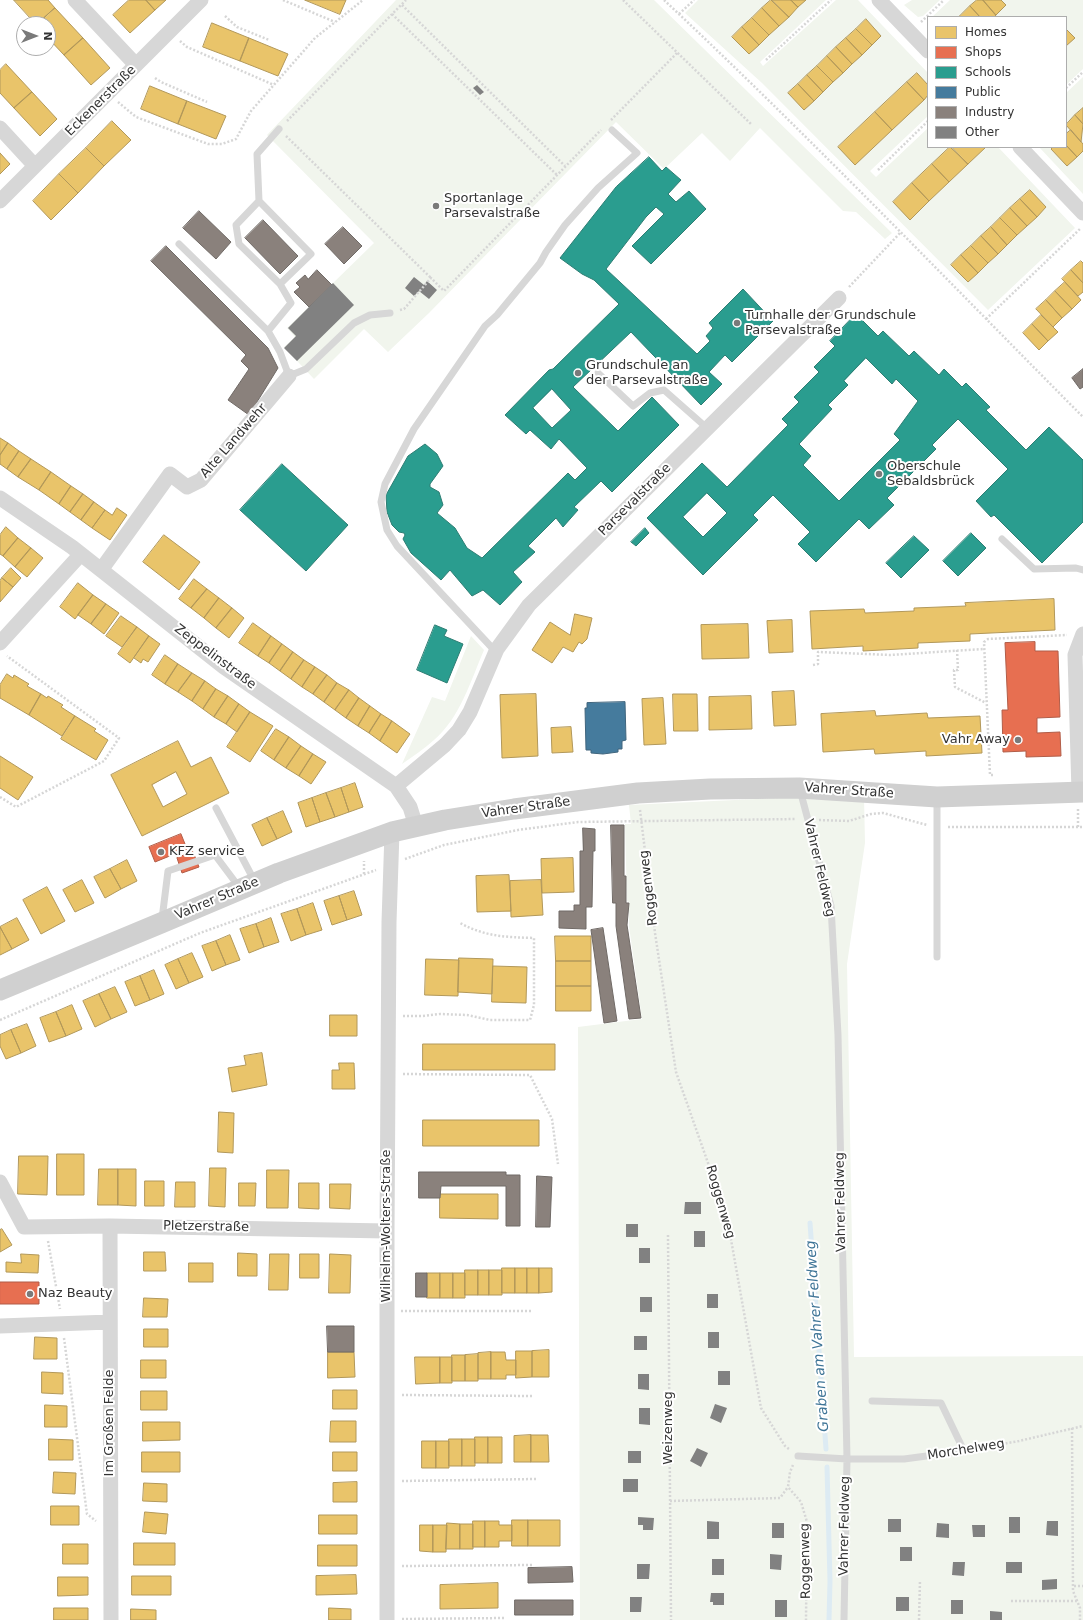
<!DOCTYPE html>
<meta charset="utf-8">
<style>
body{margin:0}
#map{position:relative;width:1083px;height:1620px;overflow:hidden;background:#fff;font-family:"DejaVu Sans",sans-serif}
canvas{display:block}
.legend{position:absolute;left:927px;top:16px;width:140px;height:132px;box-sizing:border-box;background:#fff;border:1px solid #adadad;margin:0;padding:5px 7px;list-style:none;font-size:12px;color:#333}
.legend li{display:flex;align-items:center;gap:8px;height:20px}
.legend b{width:20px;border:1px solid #adadad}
.north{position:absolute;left:16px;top:16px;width:40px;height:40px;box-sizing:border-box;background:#fff;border:1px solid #adadad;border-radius:50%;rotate:90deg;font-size:11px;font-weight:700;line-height:16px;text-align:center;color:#333}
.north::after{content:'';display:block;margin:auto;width:14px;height:18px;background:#7a7a7a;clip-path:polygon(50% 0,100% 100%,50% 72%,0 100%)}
</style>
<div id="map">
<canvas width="1083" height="1620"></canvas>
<ul class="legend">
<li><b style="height:11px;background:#e9c46a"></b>Homes</li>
<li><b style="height:11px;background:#e76f51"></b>Shops</li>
<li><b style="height:11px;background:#2a9d8f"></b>Schools</li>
<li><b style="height:11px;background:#457b9d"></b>Public</li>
<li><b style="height:11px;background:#8a817c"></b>Industry</li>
<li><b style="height:11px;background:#818181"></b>Other</li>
</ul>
<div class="north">N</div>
</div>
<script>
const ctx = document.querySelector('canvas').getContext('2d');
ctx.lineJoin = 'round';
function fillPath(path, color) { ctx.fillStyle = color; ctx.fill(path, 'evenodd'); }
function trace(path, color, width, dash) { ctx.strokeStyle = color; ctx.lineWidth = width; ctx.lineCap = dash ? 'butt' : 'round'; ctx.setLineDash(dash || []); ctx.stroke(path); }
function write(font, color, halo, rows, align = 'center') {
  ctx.font = font + ' "DejaVu Sans",sans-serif'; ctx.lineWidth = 4; ctx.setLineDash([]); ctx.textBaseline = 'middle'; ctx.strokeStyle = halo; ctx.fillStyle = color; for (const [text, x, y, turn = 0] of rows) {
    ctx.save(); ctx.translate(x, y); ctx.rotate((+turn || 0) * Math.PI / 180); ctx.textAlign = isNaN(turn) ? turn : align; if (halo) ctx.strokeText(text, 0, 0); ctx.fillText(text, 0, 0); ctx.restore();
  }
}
fillPath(new Path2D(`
 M396,0H654L892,233L885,239L856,212L843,211L760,128L730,161L702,133L664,169L616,122L429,313L388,352L364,329L314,379L284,347L295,337L287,328L374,243L267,135Z
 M698,0H826L760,62L763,66L836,0H858L928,73V116L870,171L876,177L928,128V147H998L1075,228L988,310L762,83L685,13Z
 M912,0H940L923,16L918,17L904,5Z
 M950,0H1083V69L1066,85V17H932Z
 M1083,77V194L1039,147H1066V93Z
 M471,636L484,650C471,680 460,718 434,740C424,749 413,756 402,764L432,697L445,701Z
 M799,797H864L865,843L847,964L854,1357L1083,1356V1620H580L578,1027L642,1019L629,926V902L627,901L625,824H631L629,805Z`), '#f1f5ed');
const homes = new Path2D(`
 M14,0H48L55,8L36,24Z
 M129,0H146L155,10L130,33L113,15Z
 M146,0H166L155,10Z
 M305,0H346L340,14Z
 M771,0L789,17L779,26L762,8Z
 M772,0H791L798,7L789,17Z
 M791,0H806L798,7Z
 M977,0H983L996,15L994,17H980L970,6Z
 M983,0H1001L1006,5L996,15Z
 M970,6L980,17H962L960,16Z
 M55,8L83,38L64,55L48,38V24H38Z
 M762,8L779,26L769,35L752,18Z
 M752,18L769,35L759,45L742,27Z
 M866,19L881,36L872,45L856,29Z
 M212,23L249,38L240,61L203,47Z
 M742,27L759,45L749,54L732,37Z
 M856,29L872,45L862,55L846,38Z
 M1066,29L1075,38L1066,46Z
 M83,38L110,68L91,85L64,55Z
 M249,38L288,54L278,76L240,61Z
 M846,38L862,55L852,64L836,47Z
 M836,47L852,64L843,73L827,56Z
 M827,56L843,73L833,82L817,66Z
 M6,64L32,92L14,108L0,93V70Z
 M817,66L833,82L823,92L807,75Z
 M917,73L928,85V95L924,100L907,82Z
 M807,75L823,92L814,101L798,84Z
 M907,82L924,100L892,130L875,112Z
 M798,84L814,101L804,110L788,93Z
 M150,86L187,101L178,124L141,109Z
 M32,92L57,119L40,136L14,108Z
 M187,101L226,116L216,139L178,124Z
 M1083,108V124L1075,115Z
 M875,112L892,130L855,165L838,147Z
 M1075,115L1083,124L1081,142L1066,125Z
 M112,121L131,140L104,166L86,148Z
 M1071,130L1083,144V151L1077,157L1066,145V134Z
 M1066,145L1077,157L1067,166L1051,149L1053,147H1066Z
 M950,147L968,164L949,182L932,164Z
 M952,147H986L968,164Z
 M86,148L104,166L78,193L59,174Z
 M0,153L10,164L0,174Z
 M932,164L949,182L929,201L912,183Z
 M59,174L78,193L51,220L33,201Z
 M912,183L929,201L910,220L893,202Z
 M1030,190L1046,207L1037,217L1020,199Z
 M1020,199L1037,217L1027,226L1010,208Z
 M1010,208L1027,226L1017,235L1000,218Z
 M1000,218L1017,235L1007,245L991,227Z
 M991,227L1007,245L998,254L981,236Z
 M981,236L998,254L988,263L971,246Z
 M971,246L988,263L978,273L961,255Z
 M961,255L978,273L968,282L951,265Z
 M1081,261L1083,263V283L1071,270Z
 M1071,270L1083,283V292L1078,296L1062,279Z
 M1065,282L1081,300L1072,309L1055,291Z
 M1055,291L1072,309L1062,318L1046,300Z
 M1046,300L1062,318L1053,327L1036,309Z
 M1041,315L1058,332L1048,341L1032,324Z
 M1032,324L1048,341L1039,350L1023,333Z
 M0,438L8,443L0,455Z
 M8,443L19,451L7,469L0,464V455Z
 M19,451L31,459L18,477L7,469Z
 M31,459L51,472L39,490L18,477Z
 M51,472L71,486L59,504L39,490Z
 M71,486L83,494L70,512L59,504Z
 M83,494L94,502L81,520L70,512Z
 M94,502L105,510L92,528L81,520Z
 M117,508L127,515L110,540L92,528L105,510L112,515Z
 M6,527L18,538L3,556L0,554V535Z
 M164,535L200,562L179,590L143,562Z
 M18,538L31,548L15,567L3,556Z
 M31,548L43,558L27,577L15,567Z
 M11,568L21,578L13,587L2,578Z
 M2,578L13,587L0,602V581Z
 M194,579L207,589L191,608L179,599Z
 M78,583L93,595L75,619L60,607Z
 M207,589L219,598L204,618L191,608Z
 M93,595L106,604L91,624L78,615Z
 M219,598L232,608L216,628L204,618Z
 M1054,599L1055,630L970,634V641L918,643V648L863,651V646L812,649L810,611L864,609L865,613L914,611V608L966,606L965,603Z
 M106,604L119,613L104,634L91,624Z
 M232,608L244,618L229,638L216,628Z
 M575,614L592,618L587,639L582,644L579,642L573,652L563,647L552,663L532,650L550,622L570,635Z
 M121,616L137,627L122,647L106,636Z
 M792,620L793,652L769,653L767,621Z
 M253,623L271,636L258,656L239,643Z
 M748,624L749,658L702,659L701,625Z
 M137,627L149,636L130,663L118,654Z
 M149,636L160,644L148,662L143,659L141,663L134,658Z
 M271,636L282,644L269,663L258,656Z
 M282,644L293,652L280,671L269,663Z
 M293,652L304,660L291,679L280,671Z
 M165,655L178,664L165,684L152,675Z
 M304,660L315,667L302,687L291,679Z
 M178,664L192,673L178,692L165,684Z
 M315,667L327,675L313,694L302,687Z
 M192,673L205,681L192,701L178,692Z
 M7,674L13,678L14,675L29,684L27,686L41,694L29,715L0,698V685Z
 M327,675L337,683L324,702L313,694Z
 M205,681L216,689L203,709L192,701Z
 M337,683L349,690L335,710L324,702Z
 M216,689L228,696L214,717L203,709Z
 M349,690L359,698L346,718L335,710Z
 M794,691L796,725L774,726L772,692Z
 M41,694L47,698L48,696L63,705L61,707L75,716L62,736L29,715Z
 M536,694L538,756L502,758L500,695Z
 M673,694H697L698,731H674Z
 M228,696L239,704L226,724L214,717Z
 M751,696L752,729L709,730V697Z
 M359,698L370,706L358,726L346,718Z
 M663,698L666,744L644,745L642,699Z
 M239,704L250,712L237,732L226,724Z
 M370,706L381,714L369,733L358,726Z
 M875,711L876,716L927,713L928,718L980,716L982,753L926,756V751L875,754L874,749L823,752L821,714Z
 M250,712L273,726L250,762L227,747Z
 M381,714L392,721L380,741L369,733Z
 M75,716L96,729L94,731L108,740L96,760L61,739Z
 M392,721L410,734L397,753L380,741Z
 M571,727L573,752L552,753L551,728Z
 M276,729L289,737L274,760L261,751Z
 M289,737L301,746L286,768L274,760Z
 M178,741L191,767L211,757L229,793L142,836L111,775ZM176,772L187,794L163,807L152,785Z
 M301,746L313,754L299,776L286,768Z
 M313,754L326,762L311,784L299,776Z
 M0,756L33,777L18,800L0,788Z
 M355,783L363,807L349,812L341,788Z
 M341,788L349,812L335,817L326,793Z
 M326,793L335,817L320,822L312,798Z
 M312,798L320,822L306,827L298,803Z
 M283,811L292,832L277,839L267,818Z
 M267,818L277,839L262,846L252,825Z
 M573,858L574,892L542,893L541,859Z
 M127,860L137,881L121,889L110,869Z
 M110,869L121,889L105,898L94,877Z
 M509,875L511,911L477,912L476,876Z
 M82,880L94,903L75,912L63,890Z
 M541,880L543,915L511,917L510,881Z
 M47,887L65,921L41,934L23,900Z
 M354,891L362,915L347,920L339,896Z
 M339,896L347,920L332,925L324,901Z
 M313,903L322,930L306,935L297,909Z
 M297,909L306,935L291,941L281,914Z
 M17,918L29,940L12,949L0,927Z
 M271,918L279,942L264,947L256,924Z
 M256,924L264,947L249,953L240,929Z
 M0,927L12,949L0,955Z
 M230,935L240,960L226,965L216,941Z
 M555,936H591V961H556Z
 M216,941L226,965L212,971L202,946Z
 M192,953L203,977L189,983L178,959Z
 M459,958L493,959L492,994L458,992Z
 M178,959L189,983L176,989L165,965Z
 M426,959L459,960L458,996L425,995Z
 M556,961H591V986H556Z
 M493,966L527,967L526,1003L492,1002Z
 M154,970L164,994L150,1000L140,976Z
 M140,976L150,1000L135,1006L125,982Z
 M556,986H591V1011H556Z
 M115,987L127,1012L111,1019L99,994Z
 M99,994L111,1019L95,1027L83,1001Z
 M72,1005L82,1029L66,1036L56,1012Z
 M56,1012L66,1036L49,1042L40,1018Z
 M330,1015H357V1036H330Z
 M27,1024L36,1046L21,1053L11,1030Z
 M11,1030L21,1053L6,1059L0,1046V1035Z
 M423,1044H555V1070H423Z
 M262,1053L267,1085L232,1092L228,1068L246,1065L244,1056Z
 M339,1063H354L355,1089H332V1070H339Z
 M219,1112L234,1113L233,1153L218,1152Z
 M423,1120H539V1146H423Z
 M57,1154H84V1195H57Z
 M19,1156H48L47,1195L18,1194Z
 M210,1168H226L225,1207L209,1206Z
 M99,1169H118V1205H98Z
 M118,1169H136V1206L118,1205Z
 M267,1170H289L288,1208H267Z
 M145,1181H164V1206H145Z
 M176,1182H195V1207H175Z
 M239,1183H256L255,1206H239Z
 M299,1183H319V1209L299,1208Z
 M330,1184H351L350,1209L330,1208Z
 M440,1194H498V1219L440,1218Z
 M2,1229L12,1245L0,1252V1230Z
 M144,1252H165L166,1271H144Z
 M238,1253L257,1254V1276H238Z
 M21,1254L39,1255L38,1273L6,1272V1262L21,1263Z
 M270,1254H289L288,1290H269Z
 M300,1254H319V1278H300Z
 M330,1254L351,1255L350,1293H329Z
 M189,1263H213V1282H189Z
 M502,1268H515V1293H502Z
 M515,1268H527V1293H515Z
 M527,1268H539V1293H527Z
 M539,1268H552V1292L539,1293Z
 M465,1270H478V1295H465Z
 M478,1270H489V1295H478Z
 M489,1270H502V1295H489Z
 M427,1273H440V1298H427Z
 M440,1273H453V1298H440Z
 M453,1273H465V1298H453Z
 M144,1298L168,1299L167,1317H143Z
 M144,1329H168V1347H144Z
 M35,1337L57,1338V1359H34Z
 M549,1350V1377H532V1351Z
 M516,1351H532V1377L516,1378Z
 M328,1352H354L355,1377L328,1378Z
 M491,1352V1379H478V1353Z
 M491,1352H505L506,1360H516V1375H506V1379H491Z
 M478,1354V1381H465V1355Z
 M452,1355H465V1381H452Z
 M415,1357H440V1383L416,1384Z
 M440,1357H452V1383H440Z
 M141,1360H166V1378H141Z
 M42,1372L63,1373V1394L42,1393Z
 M333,1390H357V1409H333Z
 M141,1391H167V1410H141Z
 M45,1405L67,1406V1427H45Z
 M331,1421H356V1442H330Z
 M143,1422H180V1440L143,1441Z
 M531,1435V1462H514V1436Z
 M531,1435H548L549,1462H531Z
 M475,1437H488V1463H475Z
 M488,1437H502V1463H488Z
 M49,1439L73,1440V1460H49Z
 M449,1439H462V1466H449Z
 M462,1439H475V1466H462Z
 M422,1441H436V1468H422Z
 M436,1441H449V1468H436Z
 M142,1452H180V1472H142Z
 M333,1452H357V1471H333Z
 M54,1472L76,1473L75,1494L53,1493Z
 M357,1482V1502H333V1483Z
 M144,1483L167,1484V1502L143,1501Z
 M51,1506H79V1525H51Z
 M145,1512L168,1514L166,1534L143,1532Z
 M319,1515H357V1534H319Z
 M512,1520H528V1546H512Z
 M528,1520H560V1546H528Z
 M473,1521H485V1547H473Z
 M485,1521H499V1525H512V1541H499V1547H485Z
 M447,1523L460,1524V1549H446Z
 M460,1524H473V1549H460Z
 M420,1525H433V1552L420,1551Z
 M433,1525H447L446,1552H433Z
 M134,1543H175V1565H134Z
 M63,1544H88V1564H63Z
 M318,1545H357V1566H318Z
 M356,1575L357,1594L316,1595V1576Z
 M132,1576H171V1595H132Z
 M58,1577H88V1595L58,1596Z
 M498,1583V1608L440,1609V1585Z
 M54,1608H88V1620H54Z
 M329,1608L351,1609V1620H329Z
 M131,1609L156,1610V1620H131Z`);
fillPath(homes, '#e9c46a');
trace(homes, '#b2985a', 1);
const shops = new Path2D(`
 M1035,642V651H1058L1060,717L1037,718V733L1060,732L1061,756L1026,757V751L1003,752L1002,710H1008L1005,643Z
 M181,834L187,849L155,862L149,847Z
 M193,852L199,867L182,873L177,858Z
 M0,1282H39V1304H0Z`);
fillPath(shops, '#e76f51');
trace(shops, '#b15d48', 1);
const schools = new Path2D(`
 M649,157L662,171L666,167L681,180L668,194L676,202L689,191L706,209L651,264L632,246L664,214L656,207L646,217L606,269L697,354L710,341L706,336L713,328L709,323L743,289L773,321L732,362L725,355L709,372L722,384L701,405L631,332L573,387L618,431L652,397L679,425L612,492L601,481L574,507L578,510L563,527L556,518L528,546L535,552L513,572L522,582L500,605L483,590L472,596L450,570L441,580L411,553L403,539L405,535L404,533L399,532L392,525L387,512L386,495L408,456L425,444L437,454L443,466L430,484V487L439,492L443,505L437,513L455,528L467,548L482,558L568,473L575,480L587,468L559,439L551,449L530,430L526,434L505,415L549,370L553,369L619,304L594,280L582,274L560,258L616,187ZM552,389L571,410L552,428L533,408Z
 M856,314L878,336L883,331L909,356L914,351L939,375L944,369L962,387L966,383L990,407L986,410L1026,450L1049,427L1083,460V522L1042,563L994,515L991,517L976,501L1008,469L958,419L932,445L936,449L887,498L894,505L869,529L859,519L816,562L798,544L810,532L773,495L753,515L758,520L703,575L647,518L702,463L727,487L788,425L782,419L799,402L794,397L819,372L814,367L835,346L830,341ZM866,358L892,384L896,379L918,401L894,434L900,440L839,501L803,465L811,456L799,444L832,409L828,405L848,385L844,381ZM707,493L727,513L703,537L683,517Z
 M282,464L348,525L306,571L240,510Z
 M645,528L649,533L636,546L631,542Z
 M971,533L986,548L958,576L943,561Z
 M914,536L929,550L901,578L886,563Z
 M435,625L447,630L444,636L463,644L447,683L417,670Z`);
fillPath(schools, '#2a9d8f');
trace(schools, '#2d7d73', 1);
const public = new Path2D(`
 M625,702L626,740L622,741V749H618V752L603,754L591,753V750H586L585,708H587V703Z`);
fillPath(public, '#457b9d');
trace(public, '#40657d', 1);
const industry = new Path2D(`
 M199,211L231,242L216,259L183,228Z
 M263,220L298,256L280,274L245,238Z
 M343,227L362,246L344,264L325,244Z
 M166,246L268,348L278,368L249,415L228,400L249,369L241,361L246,355L151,261Z
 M317,270L332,285L309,307L294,292L300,287L296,283L305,275L308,279Z
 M1083,369V387L1080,389L1072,378Z
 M611,825H624V876H626V903H629L627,925L641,1018L629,1019L616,926V903H613Z
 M583,828L595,829V851H593L592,907H586V929L559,928V911H574V905H580V851H583Z
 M603,928L617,1021L604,1023L591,930Z
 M419,1172H506V1175H520V1226H506V1186H441L440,1198H419Z
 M537,1176L552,1177L550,1227H536Z
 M416,1273H427V1297H416Z
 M327,1326H354V1352H328Z
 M572,1567L573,1582L528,1583V1568Z
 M515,1600H573V1615H515Z`);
fillPath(industry, '#8a817c');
trace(industry, '#706a66', 1);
trace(new Path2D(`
 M810,1223L826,1449
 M827,1467L830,1581L829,1620`), '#ddebf3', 5);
fillPath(new Path2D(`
 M477,85L484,92L480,95L473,88Z
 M414,277L424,285L427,281L437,290L429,299L419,291L414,296L405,288Z
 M333,283L354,305L297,361L284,348L296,336L288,328Z
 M685,1202H701V1214H684Z
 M626,1224H638V1237H626Z
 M694,1231H705V1247H694Z
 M639,1248H650V1263H639Z
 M707,1294H718V1308H707Z
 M640,1297H652V1312H640Z
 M708,1332H719V1348H708Z
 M634,1336H647V1350H634Z
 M718,1371H730V1385H718Z
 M638,1374H649V1390L638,1389Z
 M715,1404L727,1408L721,1423L710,1418Z
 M639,1408H650V1425L639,1424Z
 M697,1448L708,1453L701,1467L690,1461Z
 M628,1451H641V1463H628Z
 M623,1479H638V1492H623Z
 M638,1517L654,1518L653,1530H643V1525H638Z
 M1009,1517H1020V1533H1009Z
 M888,1519H901V1532H888Z
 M707,1521L719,1522V1539H707Z
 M1047,1521H1058V1536L1046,1535Z
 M772,1523H784V1538H772Z
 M937,1523L949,1524V1538L936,1537Z
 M972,1525H985V1537H973Z
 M900,1547H912V1561H900Z
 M770,1554L782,1555L781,1570L770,1569Z
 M712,1559H724V1575H712Z
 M953,1562H965L964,1576L952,1575Z
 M1006,1562H1022V1573H1006Z
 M637,1564H650L649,1579H637Z
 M1057,1579V1589L1042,1590V1580Z
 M711,1593H724V1605H713V1602H710Z
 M630,1597H642L641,1612H630Z
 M896,1597H909V1611H896Z
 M775,1600H787V1617H775Z
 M951,1600H963V1614H951Z
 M990,1611L1002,1612V1620H990Z`), '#818181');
trace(new Path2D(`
 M283,0L335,22
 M623,0L752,125
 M664,0C808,135 944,277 1083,417
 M402,5L565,166
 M392,14L557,175
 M679,14L694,0
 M225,16L237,27L269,40
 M921,22L944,0
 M180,41L187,47L274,85
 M766,60L831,0
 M155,78L161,82L207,102
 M1066,88L1083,72
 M118,102L136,117L208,144H222L236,139L251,111L315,38L363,0
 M611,120L677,53
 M287,121L406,0
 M286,136L431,278
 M878,170L928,121
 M849,287L901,232
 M400,310L404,309L431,278L444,291L601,130
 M986,319L1081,228
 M957,650L958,670H954L955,687L986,703
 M813,665L818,664V652L890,655L983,649
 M993,775H990L984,642L988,639L1067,635
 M0,797L16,807L104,761L119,738L7,656
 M640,810L655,933L676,1072L727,1217L761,1408L785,1446L789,1449
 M819,820L849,821L871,814L883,813L927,825
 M948,827H1083
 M1078,827V809
 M405,859L444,845L518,830L578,822L796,819
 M364,874V861
 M403,1016H423L440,1014L467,1015L490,1020H530L534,1005V938C506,937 486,937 460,923
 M0,1020L200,933L376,870
 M403,1074L530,1075L552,1119L558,1164
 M668,1235L671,1620
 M48,1241L60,1309
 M401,1311H532
 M64,1338L87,1514L96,1521
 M402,1395L532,1396
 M1072,1428L1073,1591L1080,1608V1620
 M974,1449L1019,1441L1083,1426
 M793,1465L790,1472L788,1487L801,1502L807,1522L806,1620
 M402,1481L536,1479
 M670,1501L780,1498L788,1487
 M402,1566L534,1565
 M1074,1586H1083
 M1011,1601H1077
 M402,1619L505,1618
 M919,1620L920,1580`), '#d6d6d6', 2.5, [2, 2]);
trace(new Path2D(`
 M279,129L257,154L259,201L311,254L280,284L291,303L268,331L280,352L289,376L306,369L354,323L370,315L390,313
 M259,201L236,225L239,244L280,284
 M179,244L268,331
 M598,373L633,406L650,393L664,390L707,428
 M1002,539L1034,569L1076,568L1083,570
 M496,652L397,546L387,530L381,502L385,484L414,429L485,326L497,315L540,263L546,252L565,225L598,188L637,153L612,130
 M800,790L831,906L838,1035L847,1459L844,1620
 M216,808L255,882
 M162,919L168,871L215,855L239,887
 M937,957V799
 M798,1456L847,1459H904L964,1451L941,1403L872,1401`), '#d7d7d7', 7);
trace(new Path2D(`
 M75,0L136,65
 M879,0L928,51
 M0,128L35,166
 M1020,147L1083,213
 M0,201L201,0
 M0,498L72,547L224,667L396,786L410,807L416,826
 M101,570L170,474L187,487L201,480L289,376
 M0,643L81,554
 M396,786L445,745L459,730L470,712L497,649L529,605L839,298
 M1079,792L1075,655L1083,634
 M0,1182L24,1227L110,1226L387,1231
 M110,1226L111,1620
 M0,1326L110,1322
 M387,1620V1231L389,922L392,832`), '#d7d7d7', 15);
trace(new Path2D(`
 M0,990L161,923L279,873L392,832L445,820L514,809L638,793L710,789L799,788L937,797L1083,792`), '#d0d0d0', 21);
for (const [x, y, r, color] of [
 [436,206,4,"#7a7a7a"],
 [737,323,4,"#7a7a7a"],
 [578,373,4,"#7a7a7a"],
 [879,474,4,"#7a7a7a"],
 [1018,740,4,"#7a7a7a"],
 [161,852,4,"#7a7a7a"],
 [30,1294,4,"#7a7a7a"]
]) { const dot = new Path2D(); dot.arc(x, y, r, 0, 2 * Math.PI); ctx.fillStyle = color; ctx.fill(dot); trace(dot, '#fff', 1.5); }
write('13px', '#333', '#fff', [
 ["Eckenerstraße",101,101,-45],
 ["Alte Landwehr",234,441,-49],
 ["Parsevalstraße",635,500,-45],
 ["Zeppelinstraße",215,657,37],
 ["Vahrer Straße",849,791,4],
 ["Vahrer Straße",526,808,-8],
 ["Vahrer Feldweg",819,868,77],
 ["Roggenweg",649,888,-97],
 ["Vahrer Straße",217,899,-23],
 ["Roggenweg",720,1202,74],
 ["Vahrer Feldweg",841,1202,-91],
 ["Wilhelm-Wolters-Straße",387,1226,-90],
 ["Pletzerstraße",206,1227,1],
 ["Im Großen Felde",110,1423,-90],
 ["Weizenweg",669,1428,-90],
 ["Morchelweg",966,1450,-9],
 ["Vahrer Feldweg",845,1526,-89],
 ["Roggenweg",806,1561,-91]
]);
write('13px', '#333', '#fff', [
 ["Sportanlage",444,199],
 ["Parsevalstraße",444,214],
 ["Turnhalle der Grundschule",745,316],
 ["Parsevalstraße",745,331],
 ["Grundschule an",586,366],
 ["der Parsevalstraße",586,381],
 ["Oberschule",887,467],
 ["Sebaldsbrück",887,482],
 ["Vahr Away",1010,740,"right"],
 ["KFZ service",169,852],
 ["Naz Beauty",38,1294]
], 'left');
write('italic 14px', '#3f7597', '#fff', [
 ["Graben am Vahrer Feldweg",818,1336,-94]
]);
</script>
